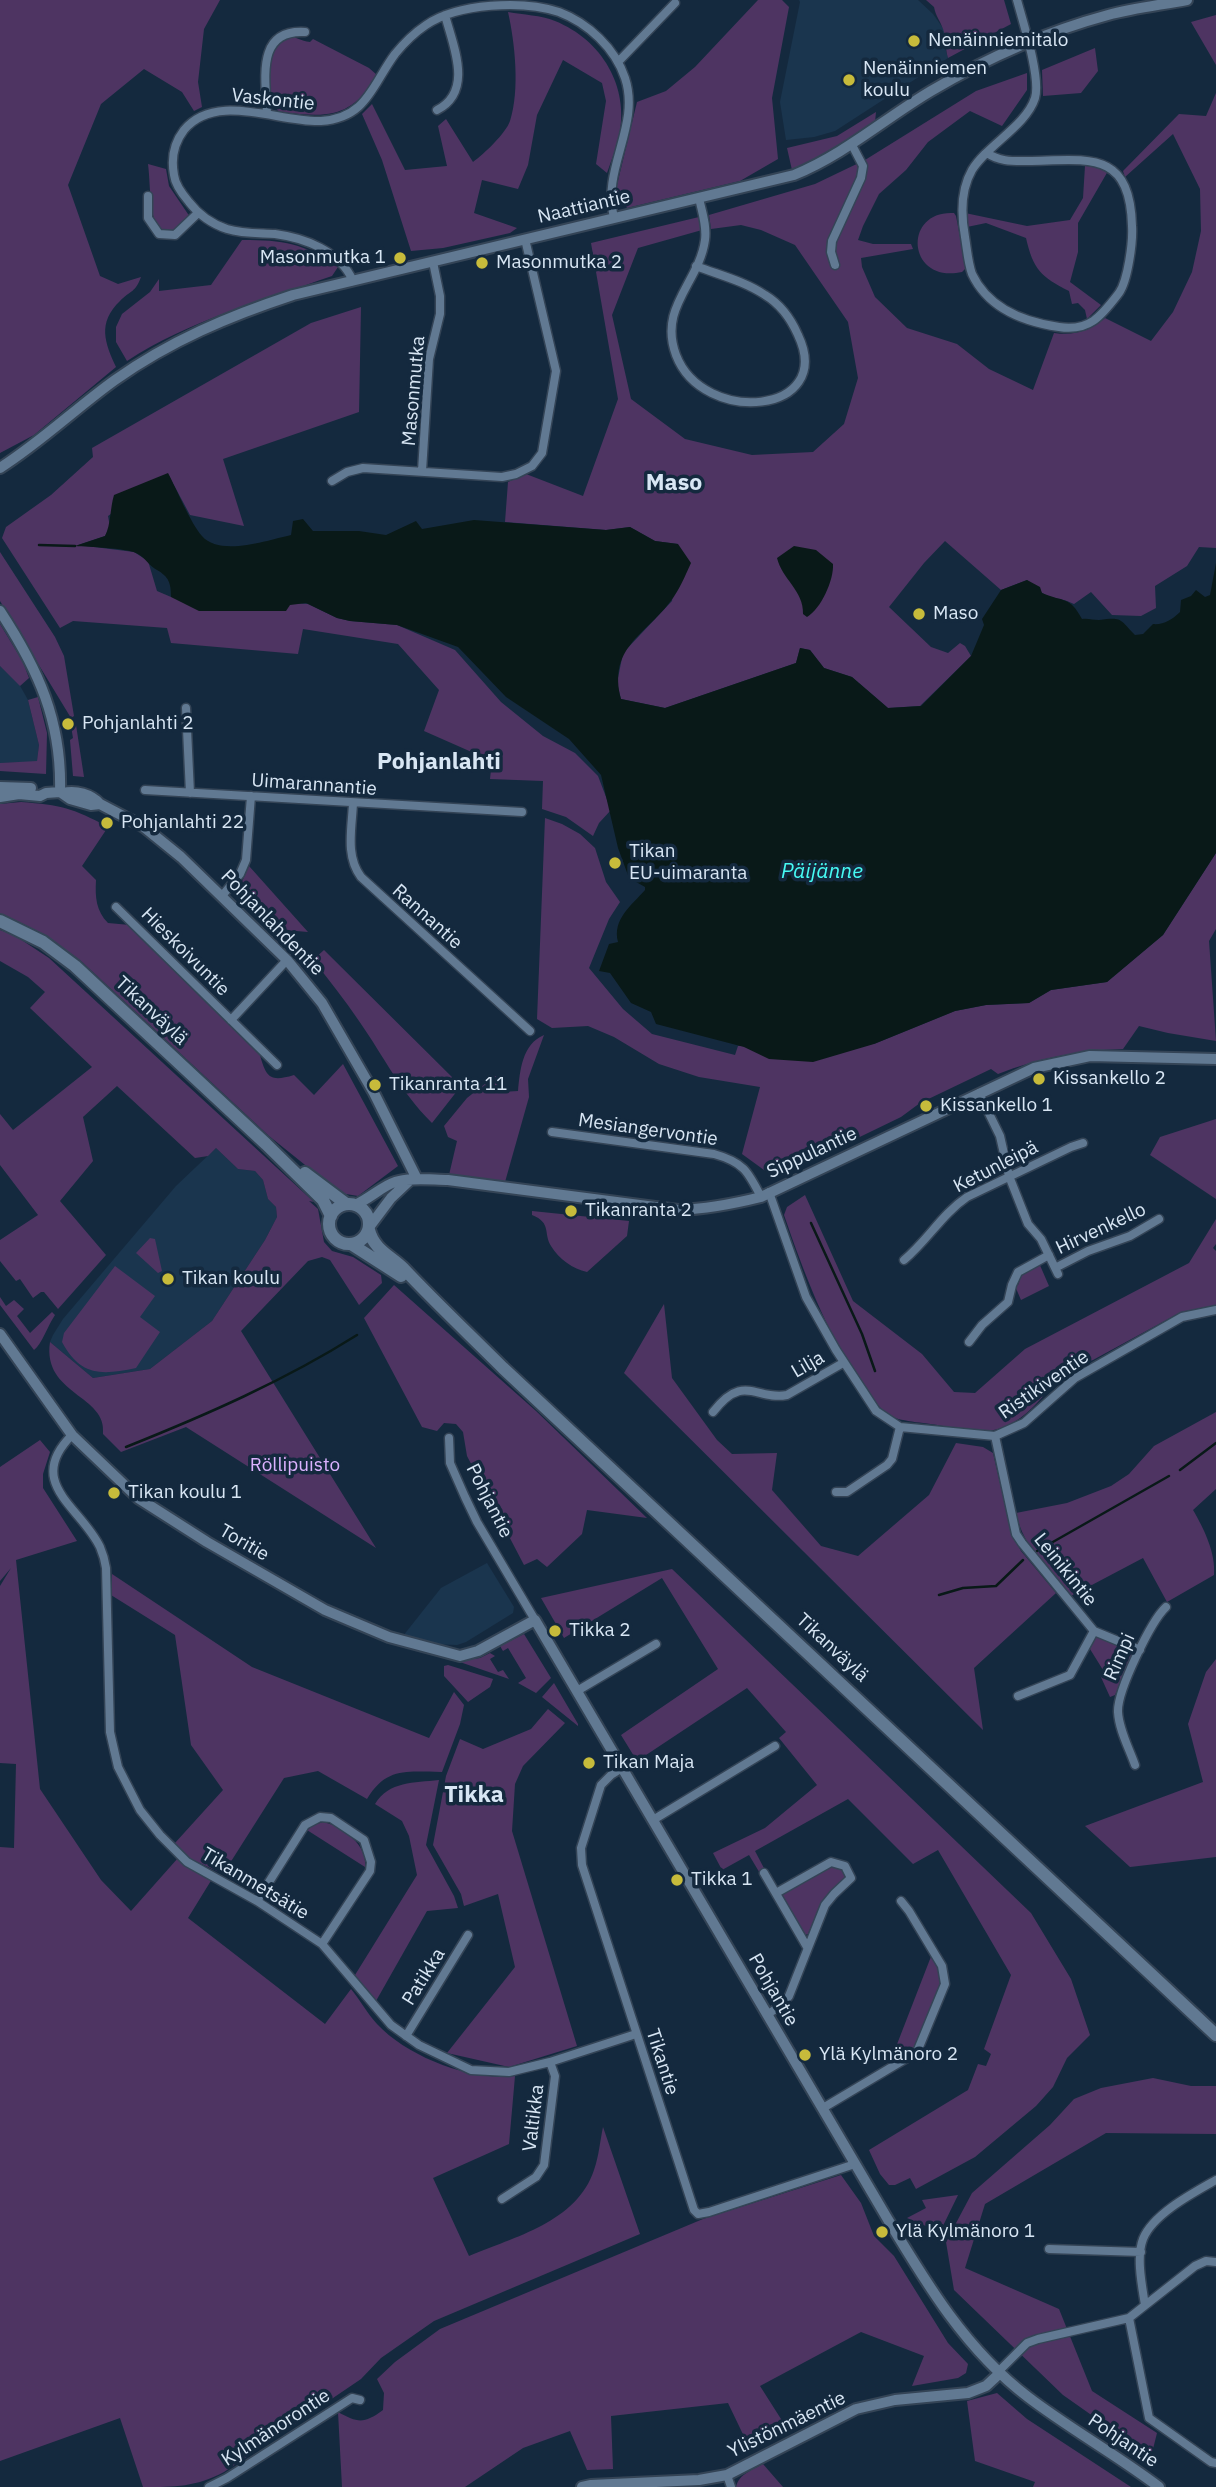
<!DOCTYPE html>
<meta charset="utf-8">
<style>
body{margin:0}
canvas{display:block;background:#14293e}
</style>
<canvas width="1216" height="2487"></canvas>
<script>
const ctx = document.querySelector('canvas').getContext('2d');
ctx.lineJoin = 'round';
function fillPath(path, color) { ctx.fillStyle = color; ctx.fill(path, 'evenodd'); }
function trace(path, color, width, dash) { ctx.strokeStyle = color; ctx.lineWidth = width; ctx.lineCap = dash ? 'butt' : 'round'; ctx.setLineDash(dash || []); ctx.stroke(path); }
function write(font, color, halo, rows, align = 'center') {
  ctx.font = font + ' "IBM Plex Sans",sans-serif'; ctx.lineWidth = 7; ctx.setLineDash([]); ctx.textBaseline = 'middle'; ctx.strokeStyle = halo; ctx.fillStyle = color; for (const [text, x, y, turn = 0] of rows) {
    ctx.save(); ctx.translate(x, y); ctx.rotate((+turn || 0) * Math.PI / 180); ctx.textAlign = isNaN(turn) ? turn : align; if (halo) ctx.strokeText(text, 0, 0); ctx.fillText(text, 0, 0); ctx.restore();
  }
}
fillPath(new Path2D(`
 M799,0H918L933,14L945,31L944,44L948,58L835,131L814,137L786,140L780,102L800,2Z
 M0,666L19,684L28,700L39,745L37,762L0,763Z
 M216,1148L238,1169L255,1171L263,1180L268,1199L276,1207L277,1217L265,1240L212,1321L150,1369L93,1378L50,1342L53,1335L63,1319L176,1186Z
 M487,1563L514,1607L513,1613L466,1642L457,1645L431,1644L403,1636L441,1588Z`), '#1a354e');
fillPath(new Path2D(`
 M0,0H220L204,29L198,82L202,107L194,111L182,92L144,69L101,104L68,185L100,276L118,284L141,277C135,293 131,290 120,301C97,323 105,343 116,367L34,435L0,453Z
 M758,0H782L789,7L772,98L778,159L740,181L627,208L616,189L637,102L666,91L695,67Z
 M926,0H1004L1011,24L948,58C945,49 946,36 943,29C940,20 936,17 934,7Z
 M508,12C523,15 541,15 555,21C602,40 630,87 619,137C616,149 611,161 607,173L596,164L606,101L602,83L563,60L537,115L528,165L518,189L482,180L474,213L517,228L510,233L443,248L411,251L382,160L362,114L372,104L405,170L447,166L438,126L446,119L473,162C484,154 506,133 510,121C520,90 515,43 508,12Z
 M1216,15V65L1191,22Z
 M287,36C295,36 301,41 310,42L313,39L369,68L377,75C350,120 327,117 280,112C268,105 267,72 270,59C272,49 280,42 287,36Z
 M1095,48L1098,71L1081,93L1043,96L1042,70Z
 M1027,73V90L1002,126L970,111L928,142L906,170L879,194L863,226L858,240L873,244H911L913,249L861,258L862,267L875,297L907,328L957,344L989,369L1033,390L1054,333C1075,336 1089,331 1105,318L1151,341L1173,312L1192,272L1201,231L1200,189L1173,134L1125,177L1123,171L1179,114L1206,116L1216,93V548L1199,547L1187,566L1155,586L1156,608L1141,616L1112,615L1091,592L1074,604C1066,600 1060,599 1051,597C1042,595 1034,586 1027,580L1001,590L945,541L924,563L889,607L931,647L948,653L960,643L965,646L971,656L920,706L888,708L852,677L824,668L810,650L800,648L796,663L665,708L621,699L617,683L623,653L672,601L678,544L655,541L630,527L606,530L505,522L508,482L526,474L583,496L618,399L591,243L699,217L702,230L638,248L612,315L631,399L685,439L752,455L813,452L844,424L858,378L848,322L795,245L761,230L741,225L711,229L709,215L815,184L865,160L976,91Z
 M876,112L875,122L820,159L792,170L787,148L837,136Z
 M148,164L166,169L169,186L190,217C146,262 152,193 148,164Z
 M1085,166L1102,167L1108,171L1078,223V252L1070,282L1101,305L1087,319L1085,310L1078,303L1072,304L1069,291C1041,277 1033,269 1026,238L986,223L967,227L965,213L1027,226L1070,220L1083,198Z
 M954,213L956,216L966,268L962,272C907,284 902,210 954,213Z
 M242,240C284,240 303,243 338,267L332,276C261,301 190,320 127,361L116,342V327L122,314L150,292L159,279V291L211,285Z
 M361,307L359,412L223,459L244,526L190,515L168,474L108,516L110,527L105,536L78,545L134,552L148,561L157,591L171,597L308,604L337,618L350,621L397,625L455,650L501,702L543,736L575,753L598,776L611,810L599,823L593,836L566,817L542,809L543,781L490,779L492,761L424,731L439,690L398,644L303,629L298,654L171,643L167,628L73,621L60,628L2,538L6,527L51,495L93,457L92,448L311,323Z
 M0,552L55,637L64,656L74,716L71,718L0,601Z
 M0,624L23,662L29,678L20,686L0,666Z
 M38,697L47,733L46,774L0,771V763L37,761L39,745L28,700Z
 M73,723L76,725L84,777L73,776L70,740L73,738L71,726Z
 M21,802C61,805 73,808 108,827L82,866L96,880C95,897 96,911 108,923L130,925L259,1052C266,1076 268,1083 294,1075L314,1095L343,1064L398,1166L358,1196L340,1193L269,1136L81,961C55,942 30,925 0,914V804Z
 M545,818L562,824L580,834L595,848L606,882L620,902L609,919L589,968L623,1009L652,1034L735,1055L738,1046L874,1044L955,1011L986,1005L1029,1003L1051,990L1107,982L1163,935L1216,853V929L1209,941L1216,1041L1168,1033L1139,1026L1123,1049C1079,1050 1039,1058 998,1074L991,1069L920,1103L901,1117L775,1178L742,1154L760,1087L699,1077L659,1064L614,1037L588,1026L552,1028L537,1019Z
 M249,866L308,932L285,930L240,886Z
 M0,930L14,935L49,958L314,1202L309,1201L318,1209L324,1242L332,1251L353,1257L381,1275L382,1283L359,1305L330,1260L322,1257L308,1261L241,1331L376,1548L186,1427L121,1452L103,1434C108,1395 42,1395 50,1342L93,1378L150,1369L212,1321L265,1240L277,1217L276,1207L268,1199L263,1180L255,1171L238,1169L216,1148L208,1156L195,1158L117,1086L83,1117L93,1161L60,1201L106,1255L58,1309L44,1292H41L33,1298L20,1279L16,1281L0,1261V1240L38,1215L0,1165V1114L13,1130L92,1067L30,1008L45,992L28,977L0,961Z
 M324,950L461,1086L432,1123C399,1090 385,1058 359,1021C345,1000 329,980 313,960Z
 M544,1035L528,1079L529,1097L505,1182L449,1175L457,1141L448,1137L444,1126L467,1098L495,1076L502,1078V1092L518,1091C520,1071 522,1044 544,1035Z
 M1216,1119V1199L1150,1155L1160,1137Z
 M805,1195L853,1301L922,1354L954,1392L975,1393L1025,1349L1189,1263L1216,1219V1244L1213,1248L1216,1251V1305L1181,1312L1093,1360C1050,1371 1042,1414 1001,1428C982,1435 962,1429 943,1426C930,1423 901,1422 891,1416C877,1408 868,1392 859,1380C825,1329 804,1273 784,1215L787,1207Z
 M532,1211L629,1221L627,1236L587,1272C573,1269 559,1259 551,1246C543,1233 552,1223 532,1215Z
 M150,1238L155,1239L162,1271L158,1273L136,1253Z
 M1039,1263L1049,1286L1021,1300L1015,1286L1018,1285L1023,1271Z
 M115,1266L155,1296L140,1317L160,1332L136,1368C102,1375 81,1377 62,1342L64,1333Z
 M394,1285L536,1411L647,1518L587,1510L582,1534L547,1567L537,1559L524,1565L467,1456L463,1432L456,1424L444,1423L437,1431L422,1427L364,1318Z
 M0,1297L6,1306L14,1300L24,1309L17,1316L30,1333L52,1312L55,1315C48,1325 42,1344 34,1350L0,1305Z
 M664,1304L672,1378L717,1440L732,1454L777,1453L772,1490L821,1546L858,1556L929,1495L956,1443L983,1447L993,1453L1012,1535L1021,1551L1056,1593L974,1668L983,1730L624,1373Z
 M1216,1412V1489L1193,1510C1204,1529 1216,1553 1214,1575L1167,1602L1143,1558L1071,1596C1048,1569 1024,1549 1016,1513L1067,1503L1111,1486L1129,1474L1154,1446Z
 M40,1440L50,1452L43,1474V1488L77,1541L16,1560L40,1789L101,1880L131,1911L178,1858L212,1879L188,1918L325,2024L351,1989C360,2000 367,2013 377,2024C408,2057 470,2081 515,2076L509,2144L433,2178L469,2256C514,2237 577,2222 594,2170C599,2156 600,2141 603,2127L640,2234L434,2321L381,2358L361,2379L224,2472C195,2487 176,2487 143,2487L120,2418L0,2461V1847L14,1848L16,1764L0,1763V1586L11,1568L0,1581V1467Z
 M672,1569L1031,1913L1071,1979L1090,2035L1067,2058L1053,2087L1036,2106L975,2157L916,2189L910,2178L895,2185H889L880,2174L869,2150L968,2090L978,2064L986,2066L991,2054L984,2049L1011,1975L938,1850L913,1864L848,1799L755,1851L766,1872L761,1875L749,1855L722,1870L713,1853L765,1828L817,1785L779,1738L786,1732L747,1688L637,1761L621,1735L718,1669L662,1578L564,1638L541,1598Z
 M112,1574L252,1667L429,1738L454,1692L464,1705L460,1724L442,1772C408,1772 387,1766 367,1799L318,1771L284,1778L223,1874L189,1858L175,1843L223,1790L191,1745L175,1635L111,1595Z
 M524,1634L551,1678L536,1693L518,1683L526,1678L508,1648L503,1651L500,1646Z
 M1096,1637L1135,1652L1115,1695L1110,1697L1100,1675L1103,1670L1090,1649Z
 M490,1653L495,1656L490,1659L498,1672L503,1670L509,1679L457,1661L480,1658Z
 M1216,1659V1857L1130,1867L1085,1826L1203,1782L1188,1724L1206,1672Z
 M448,1665L493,1679L490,1687L468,1702L444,1676V1666Z
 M554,1683L578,1724V1726L542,1697Z
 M548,1709L565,1723L523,1766L515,1784L512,1831L577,2046L509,2067L447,2053L515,1967L498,1894L464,1906L461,1894L433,1845L446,1776L460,1739L483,1749L531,1729Z
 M439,1780L426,1845L454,1896L458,1908L427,1911L376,2001L355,1975L417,1875L409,1836L402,1821L375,1804C389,1781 414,1783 439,1780Z
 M323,1822C343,1826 368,1846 365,1867L307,1830L314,1825Z
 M835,1865L843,1870L848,1877L830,1891L820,1905L808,1934L805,1935L782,1894L823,1866Z
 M932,1954L941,1971L942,1981L916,2049L906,2057L894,2052Z
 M1153,2078L1191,2086H1216V2134L1106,2133L985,2204L965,2268L1059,2309L1092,2391L1157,2433L1151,2457L1063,2395L954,2290L946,2242L972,2193L1050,2125L1074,2099L1101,2088Z
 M841,2175L861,2203L874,2236L894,2256L948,2343L968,2364L966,2373L958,2378L912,2386L924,2356L861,2332L760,2386L788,2430L751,2451L728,2403L611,2416L613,2469L587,2470L570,2431L523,2448L465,2487H342L338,2412C358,2423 364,2424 383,2410L384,2393L377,2379L395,2362L440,2329L703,2219Z
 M958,2195L940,2232L907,2218L926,2208L922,2200Z
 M997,2393L1027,2419L1131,2487H1033L1035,2482L975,2461L967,2401Z
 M763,2464L783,2487H736C739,2474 752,2470 763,2464Z`), '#4e3462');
fillPath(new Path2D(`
 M168,473C177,490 190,522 202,536C220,557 268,540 291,535L293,521L303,519L313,531H359L386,535L416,521L422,529L474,520L606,530L630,527L655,541L678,544L691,563C685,576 679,591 670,602C644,636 608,648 621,699L665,708L796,663L800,648L810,650L824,668L852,677L888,708L921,706L971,656L984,625L982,619L1001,590L1027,580L1040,587L1042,593C1063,602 1070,596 1082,619C1088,618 1093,620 1099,620C1123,617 1119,619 1135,635L1143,634L1153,624C1163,625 1172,620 1180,612L1181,600L1191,596L1196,590L1205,597L1210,595L1216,563V853L1163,935L1107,982L1051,990L1029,1003L986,1005L955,1011L874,1044L813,1062L769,1059L744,1047L656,1024L651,1012L631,1003L610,973L599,971L609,944L618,942C612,919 632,905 645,890V887L629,878L618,848L601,775L569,739L506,697L458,647L397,625L350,621L337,618L306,603L290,605L286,611H199L171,597C171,583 169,577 157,570C149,566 145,557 136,553C124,548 90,547 75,546L105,536C111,525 110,508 114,495Z
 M794,546L816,550L833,564C834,580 821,609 807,617L803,614C804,591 782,579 777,558Z`), '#091918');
trace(new Path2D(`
 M39,545L75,546
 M811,1223L862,1334L875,1371
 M126,1447C206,1415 284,1381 357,1335
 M1180,1470L1216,1443
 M1037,1551L1169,1476
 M939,1595L963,1588L996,1586L1023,1560`), '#091918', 2.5);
const minor = new Path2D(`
 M618,62L675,3
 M437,110C474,91 453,46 445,15
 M267,114C266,80 255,29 305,32
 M987,153C1000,162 1013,161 1028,161C1087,160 1130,149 1132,226C1133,242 1128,280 1119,293C1102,315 1090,332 1059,327C1024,322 988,308 972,274C968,263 967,249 965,237C961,215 960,191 972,170C987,145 1026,126 1035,98C1041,78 1023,22 1017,0
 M148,196V218L159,234L175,235L198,213
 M835,265L831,252L832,241L861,178L863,166L852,145
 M696,266C719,275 744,281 765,295C780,304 791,319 798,335C836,415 703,426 676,355C658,307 699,283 705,240C707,226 702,212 699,198
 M353,281C340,251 305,238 275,234C259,233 243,234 227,229C212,224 199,215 189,202C183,195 175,184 174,175C171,159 174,143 184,130C216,91 279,123 321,121C367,118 372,85 395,54C404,43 414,33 426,25C458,3 523,0 559,12C588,23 615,48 625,78C641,126 601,169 614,218
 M422,471L429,359L440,314V296L433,262
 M332,481L347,472L363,468L502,477L516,474L532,466L542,453L556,371L525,239
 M186,708L190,793
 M145,790L522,812
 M353,803C352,828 345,856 361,877L530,1031
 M222,896L240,874L246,860L251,796
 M116,907L277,1065
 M231,1020L287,960
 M979,1093L1000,1136L1009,1176L1028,1224L1041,1239L1058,1274
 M552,1132L714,1154C743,1162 748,1171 761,1197
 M769,1192L806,1297L836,1350L876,1411L900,1427L995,1436L1024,1423L1075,1378L1182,1317L1216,1310
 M904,1260C927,1241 942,1214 967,1197L1071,1147L1083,1143
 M1055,1268L1088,1251L1130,1236L1159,1219
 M969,1342L982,1325L1008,1302L1012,1285L1018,1272L1049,1255
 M713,1412C744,1372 756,1401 787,1395L843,1363
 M72,1435C24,1483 81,1507 100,1547C103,1554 105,1561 106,1568L110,1732L118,1767L140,1810L160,1835L187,1862L257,1901L322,1944L391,2025L419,2045L471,2070L509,2072L550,2062L636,2034
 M995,1436L1016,1534L1022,1543L1094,1631L1140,1650
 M449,1438L450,1463L465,1497L477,1522L535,1620
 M836,1492H847L887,1465L892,1459L900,1427
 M577,1691L656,1644
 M1018,1696L1070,1675L1094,1631
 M1135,1765C1129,1748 1119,1730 1118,1712C1117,1691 1151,1621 1166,1607
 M622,1768L611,1775L601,1785L581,1848L582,1865L694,2210L698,2214L709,2212L855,2164
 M653,1820L775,1746
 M764,1873L807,1947
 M257,1901L305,1825L320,1817L331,1818L364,1840L371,1862L370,1871L322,1944
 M768,2014L782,2005L789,1996L825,1905L834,1894L851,1878L845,1866L831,1862L776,1893
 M406,2036L468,1935
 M823,2108L917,2052L945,1984L942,1966L909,1911L901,1901
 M502,2199L536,2177L544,2165L555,2076L550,2062
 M1049,2249L1141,2252
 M1145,2305C1142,2286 1136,2257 1143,2239C1153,2214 1193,2193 1216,2180
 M1129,2318L1149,2418L1211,2462L1216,2463
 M999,2371L1027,2343L1038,2339L1129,2318L1195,2266L1206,2261L1216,2262
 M727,2475L731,2487
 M209,2487L227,2478L352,2398L360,2400`);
const tertiary = new Path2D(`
 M0,468C41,442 76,408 115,380C170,341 229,316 293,295L794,175C845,154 884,119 931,91C987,58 1045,32 1108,15C1134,8 1161,5 1187,0
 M0,611C38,669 62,721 60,792
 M0,787L31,788
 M63,793C76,790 91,794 100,804
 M0,797L19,794L40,796L46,793L60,792L70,799L91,805L100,804L144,827L181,857L287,960L322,1003L374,1093L417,1179
 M355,1205C369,1199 384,1185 395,1182C409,1177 433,1180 448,1180L678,1210C707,1209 733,1204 761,1197L1034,1068L1090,1056L1216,1059
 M370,1226L391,1198L409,1181
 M0,1334L72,1435L138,1498L207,1542L325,1610L389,1637L460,1656L478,1651L535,1620L887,2218C926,2283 966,2350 1028,2397C1070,2429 1117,2455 1159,2487
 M582,2487L591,2485L699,2480L727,2475L856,2409L895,2400L968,2393L986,2386L1000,2373`);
const secondary = new Path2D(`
 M0,921L43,942L75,966L266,1144L323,1200L331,1216
 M305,1173L345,1203
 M329 1224a20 20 0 1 1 40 0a20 20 0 1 1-40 0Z
 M369,1230C374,1250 391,1256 404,1269C436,1303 470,1335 503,1368L1216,2035
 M351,1244L401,1276`);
trace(minor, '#344456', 11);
trace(tertiary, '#344456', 14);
trace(secondary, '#344456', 16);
trace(minor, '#617992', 8);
trace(tertiary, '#617992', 10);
trace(secondary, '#617992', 12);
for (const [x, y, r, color] of [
 [914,41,7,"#c7bb3b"],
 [849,80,7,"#c7bb3b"],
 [400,258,7,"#c7bb3b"],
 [482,263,7,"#c7bb3b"],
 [919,614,7,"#c7bb3b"],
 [68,724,7,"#c7bb3b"],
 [107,823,7,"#c7bb3b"],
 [615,863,7,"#c7bb3b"],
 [1039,1079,7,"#c7bb3b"],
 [375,1085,7,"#c7bb3b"],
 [926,1106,7,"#c7bb3b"],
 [571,1211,7,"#c7bb3b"],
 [168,1279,7,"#c7bb3b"],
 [114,1493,7,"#c7bb3b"],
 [555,1631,7,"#c7bb3b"],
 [589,1763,7,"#c7bb3b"],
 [677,1880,7,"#c7bb3b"],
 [805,2055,7,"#c7bb3b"],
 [882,2232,7,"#c7bb3b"]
]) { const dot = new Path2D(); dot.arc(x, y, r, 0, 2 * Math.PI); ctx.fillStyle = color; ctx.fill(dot); trace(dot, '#14293e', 2.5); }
write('19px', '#d8e6f4', '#14293e', [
 ["Nenäinniemitalo",928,41],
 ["Nenäinniemen",863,69],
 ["koulu",863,91],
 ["Masonmutka 1",386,258,"right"],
 ["Masonmutka 2",496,263],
 ["Maso",933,614],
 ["Pohjanlahti 2",82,724],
 ["Pohjanlahti 22",121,823],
 ["Tikan",629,852],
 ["EU-uimaranta",629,874],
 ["Kissankello 2",1053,1079],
 ["Tikanranta 11",389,1085],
 ["Kissankello 1",940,1106],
 ["Tikanranta 2",585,1211],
 ["Tikan koulu",182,1279],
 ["Tikan koulu 1",128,1493],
 ["Tikka 2",569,1631],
 ["Tikan Maja",603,1763],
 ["Tikka 1",691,1880],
 ["Ylä Kylmänoro 2",819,2055],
 ["Ylä Kylmänoro 1",896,2232]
], 'left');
write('19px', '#d8e6f4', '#14293e', [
 ["Vaskontie",273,100,6],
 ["Naattiantie",584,207,-13],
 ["Masonmutka",414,391,-85],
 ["Uimarannantie",314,785,4],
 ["Rannantie",427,917,42],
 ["Pohjanlahdentie",272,923,46],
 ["Hieskoivuntie",185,952,45],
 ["Tikanväylä",151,1011,43],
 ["Mesiangervontie",648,1130,8],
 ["Sippulantie",812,1153,-25],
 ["Ketunleipä",996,1167,-27],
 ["Hirvenkello",1101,1229,-25],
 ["Lilja",808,1365,-30],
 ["Ristikiventie",1044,1385,-35],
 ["Pohjantie",489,1501,63],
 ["Toritie",244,1543,30],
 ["Leinikintie",1065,1570,51],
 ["Tikanväylä",832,1648,43],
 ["Rimpi",1120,1657,-66],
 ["Tikanmetsätie",255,1884,31],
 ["Patikka",424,1977,-58],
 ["Pohjantie",773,1990,60],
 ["Tikantie",662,2062,72],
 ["Valtikka",534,2118,-83],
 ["Ylistönmäentie",787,2425,-26],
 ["Kylmänorontie",276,2428,-33],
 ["Pohjantie",1123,2441,34]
]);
write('19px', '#dbb2fe', '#14293e', [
 ["Röllipuisto",295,1466]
]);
write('italic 21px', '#46faf4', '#14293e', [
 ["Päijänne",822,872]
]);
write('bold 23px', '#d8e6f4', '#14293e', [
 ["Maso",674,483],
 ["Pohjanlahti",439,762],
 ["Tikka",474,1795]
]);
</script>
